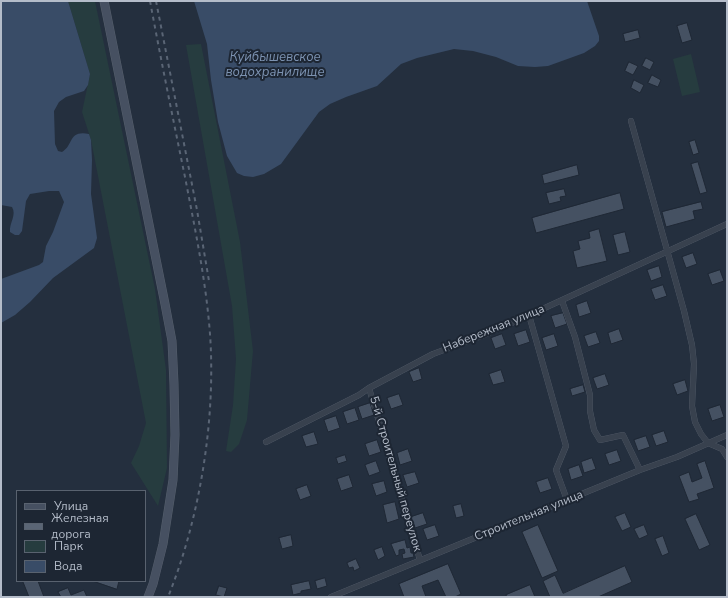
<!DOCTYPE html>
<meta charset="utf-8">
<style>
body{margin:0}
#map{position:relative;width:728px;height:598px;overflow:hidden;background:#242f3e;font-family:"Nunito Sans",sans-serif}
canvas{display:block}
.frame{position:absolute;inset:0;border:2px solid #b4bcc9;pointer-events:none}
.legend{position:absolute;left:16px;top:490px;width:130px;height:92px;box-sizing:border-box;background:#1d2633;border:1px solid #59626f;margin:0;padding:5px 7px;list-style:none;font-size:12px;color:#b4bcc9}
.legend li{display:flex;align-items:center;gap:8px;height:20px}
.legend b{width:20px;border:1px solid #59626f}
</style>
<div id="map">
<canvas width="728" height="598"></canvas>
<div class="frame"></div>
<ul class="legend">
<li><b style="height:5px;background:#465061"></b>Улица</li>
<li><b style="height:5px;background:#5a6575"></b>Железная дорога</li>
<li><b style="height:11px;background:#263c3f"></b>Парк</li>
<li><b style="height:11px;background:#394c67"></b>Вода</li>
</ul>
</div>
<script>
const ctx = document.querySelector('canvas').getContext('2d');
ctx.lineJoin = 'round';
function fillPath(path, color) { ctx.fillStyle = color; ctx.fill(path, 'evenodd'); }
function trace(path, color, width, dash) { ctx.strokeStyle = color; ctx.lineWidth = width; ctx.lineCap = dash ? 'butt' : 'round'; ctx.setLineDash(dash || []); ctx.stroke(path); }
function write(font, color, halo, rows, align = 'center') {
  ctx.font = font + ' "Nunito Sans",sans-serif'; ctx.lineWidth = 4; ctx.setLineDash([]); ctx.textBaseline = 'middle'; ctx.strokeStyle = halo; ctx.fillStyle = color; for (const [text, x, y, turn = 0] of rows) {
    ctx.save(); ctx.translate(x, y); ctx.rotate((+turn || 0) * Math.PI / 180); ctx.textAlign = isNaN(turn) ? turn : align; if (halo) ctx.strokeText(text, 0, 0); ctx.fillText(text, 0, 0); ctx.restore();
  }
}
fillPath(new Path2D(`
 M68,1H95L155,289L166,370L167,468L158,506L131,463L139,446L146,423L91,140L82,112L90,74Z
 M201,44L240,242L253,351L247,420L239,444L231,452L226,451L233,405L236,359L232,306L186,45Z
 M691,54L700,92L682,96L673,59Z`), '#263c3f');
fillPath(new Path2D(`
 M1,1H68L90,74L88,85L84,91L66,97L59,102L54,111L55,144L58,151L62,152C74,145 68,130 89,134L91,140L92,160L91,194L97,238L94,248L53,278L30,302L15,315L1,323V279L39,265L43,262L46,246L53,232L64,202L59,191H49L30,194L26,201L22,231L19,235H15L10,232C9,223 17,215 12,207L1,205Z
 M194,1H587L599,36V41L595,46L584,53L548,66L535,67L518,66L496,57L473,51L454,49L417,58L401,64L377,86L346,97L330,104L319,112L281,164L264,174L253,177L244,176L237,173L227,156L218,122L211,80L207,44Z`), '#394c67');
const building = new Path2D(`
 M687,23L692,40L682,43L677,26Z
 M638,30L640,38L625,42L623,34Z
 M646,58L654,62L650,70L642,66Z
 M629,62L638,66L633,75L625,71Z
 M652,75L661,80L658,87L648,83Z
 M634,80L644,85L640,93L631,88Z
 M695,140L699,153L693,155L689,142Z
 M698,162L707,192L700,194L691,164Z
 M577,165L579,175L544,184L542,175Z
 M564,189L566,196L560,197L561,201L549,204L546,193Z
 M620,193L624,209L536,233L532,218Z
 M701,202L703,209L693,211L695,219L666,227L662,212Z
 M599,229L607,261L577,268L573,251L580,249L578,241L590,238L589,232Z
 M625,232L630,252L618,255L613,235Z
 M693,253L697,264L686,268L682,257Z
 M659,266L662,277L651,281L647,270Z
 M720,270L724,281L712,285L708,274Z
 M663,285L667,296L655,300L651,289Z
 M587,301L591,313L579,317L576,305Z
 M563,313L567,324L555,328L551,316Z
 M619,329L623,340L611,344L608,333Z
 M526,330L530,342L518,346L514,334Z
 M596,332L600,343L588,347L584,336Z
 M502,334L506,345L495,349L491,338Z
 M554,334L558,346L546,350L542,338Z
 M419,368L422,379L413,382L409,372Z
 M501,370L505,382L493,385L489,374Z
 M605,374L609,385L597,389L593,378Z
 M685,380L688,391L677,395L673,384Z
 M583,385L585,392L572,396L570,389Z
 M399,394L403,405L391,409L387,398Z
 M370,403L374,415L362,419L358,407Z
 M720,405L724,417L712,421L708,409Z
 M355,408L359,420L347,424L343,412Z
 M336,416L340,428L328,432L324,420Z
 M664,431L668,442L656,446L652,435Z
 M314,432L318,444L306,447L302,436Z
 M646,436L650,447L638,451L634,440Z
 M377,440L381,452L369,456L365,444Z
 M408,449L412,461L400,465L397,453Z
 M617,450L621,461L609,465L605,454Z
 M345,455L347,461L338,464L336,458Z
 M592,458L596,469L584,473L581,462Z
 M376,461L380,472L369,476L365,465Z
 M705,461L714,488L697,494L699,499L689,502L679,476L689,472L692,482L702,478L697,464Z
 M579,465L583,476L571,480L568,469Z
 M415,472L419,483L407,487L403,475Z
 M349,475L353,487L341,491L337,479Z
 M548,478L552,489L540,493L536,482Z
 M384,481L387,492L376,496L372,484Z
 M307,485L311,496L300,500L296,489Z
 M395,502L399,519L387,523L383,505Z
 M461,504L464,516L456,518L453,506Z
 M423,513L427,524L415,528L411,517Z
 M625,513L631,527L622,531L615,517Z
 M696,514L710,545L699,550L685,519Z
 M435,525L439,536L427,540L423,529Z
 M538,525L558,571L542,578L522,532Z
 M644,525L648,535L639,539L634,529Z
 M291,535L293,546L282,549L279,538Z
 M663,536L669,553L662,556L655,539Z
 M405,540L407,548L410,547L411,553H413L414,557L403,559L402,554L405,553L404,549L399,550V555L396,556L391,544Z
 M382,547L385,556L378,560L374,550Z
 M356,559L360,568L354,571L353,567L349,568L347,563Z
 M448,564L461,594L455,597H446L438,580L422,586L426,597H404L399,584Z
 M625,566L632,582L598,597H550L543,581L555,575L563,593Z
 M325,578L327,586L317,589L315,581Z
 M25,581H38L44,597H29L23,582Z
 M93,581H119L117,589Z
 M309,581L311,589L301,591V593L293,595L291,585Z
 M530,585L535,597H507L506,595Z
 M219,586L227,588L224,597L216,595Z
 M68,588L71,595L84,590L87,597H61L58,592Z`);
fillPath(building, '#455162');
trace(building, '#1f2835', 1);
const minor = new Path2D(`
 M631,121L684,311L692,345L694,364L692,406L695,422L701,434L708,443L722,449L727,457
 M562,301L575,337L590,395V411L594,430L600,440L623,435L640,470
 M529,315L566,446L556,470L567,500
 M369,388L420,560
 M266,442L359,395L369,388L433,354L484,335L523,318L727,224
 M331,597L640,470L677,457L727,435`);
const secondary = new Path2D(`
 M104,1L165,304L172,341L174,384L175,435L173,480L163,544L153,584L148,597`);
trace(minor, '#565f6c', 6);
trace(secondary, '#565f6c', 9);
trace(minor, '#38414e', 5.5);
trace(secondary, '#465061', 8);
trace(new Path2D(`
 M150,1C161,60 173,119 185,177C195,229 206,281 210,334C216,419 200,518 168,597
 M156,1L197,210L209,281`), '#5a6575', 2, [4, 4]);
write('12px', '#b4bcc9', '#1d2633', [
 ["Набережная улица",494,329,-22],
 ["5-й Строительный переулок",395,474,74],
 ["Строительная улица",529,516,-22]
]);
write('italic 13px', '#7c92b1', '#1d2633', [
 ["Куйбышевское",275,58],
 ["водохранилище",275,73]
]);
</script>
